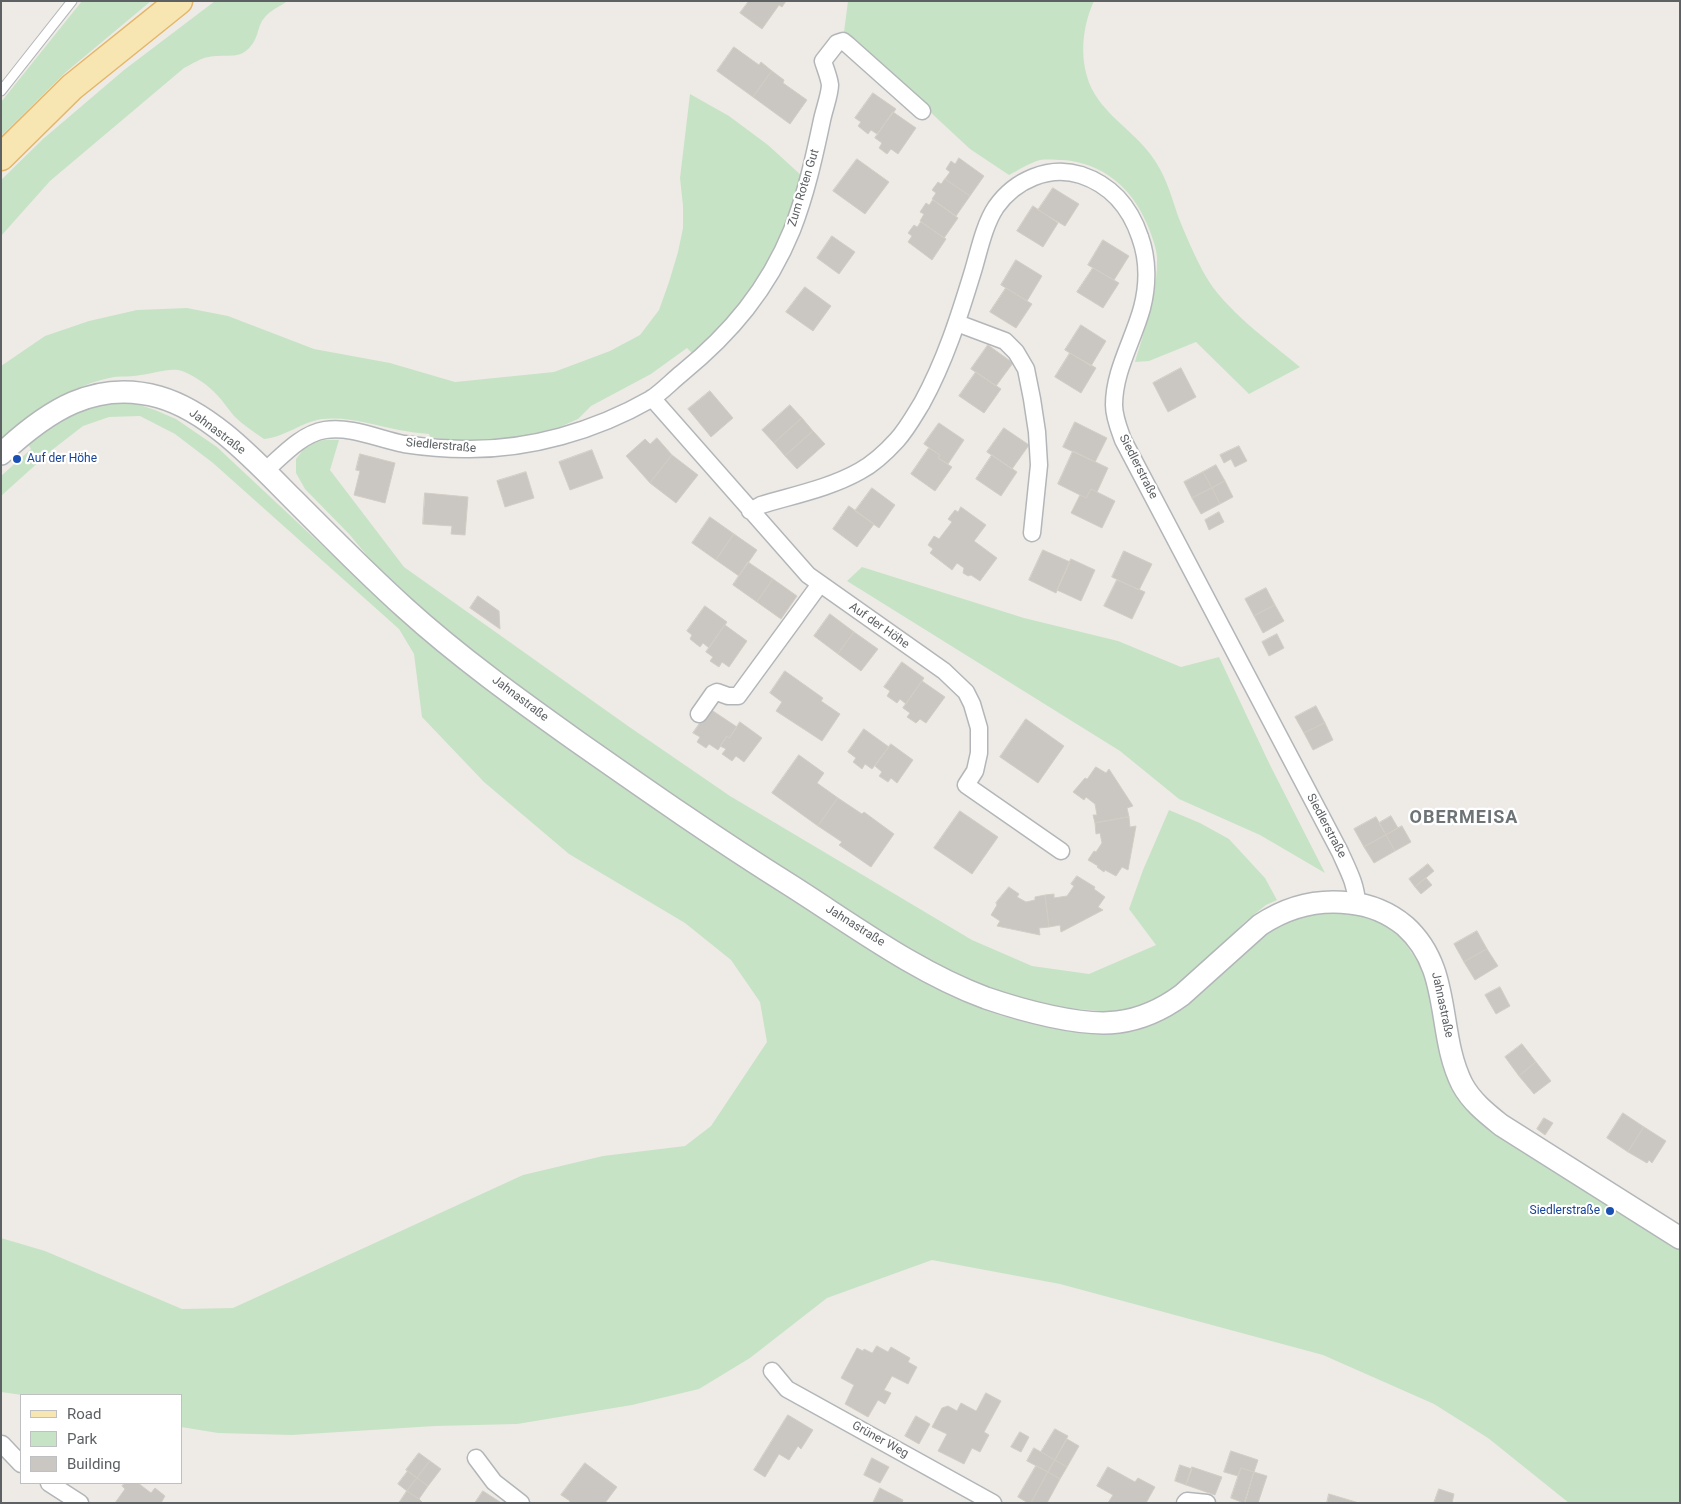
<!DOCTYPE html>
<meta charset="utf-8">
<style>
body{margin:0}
#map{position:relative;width:1681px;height:1504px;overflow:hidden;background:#eeebe6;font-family:Roboto,sans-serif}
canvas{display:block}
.frame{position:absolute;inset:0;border:2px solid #5d6164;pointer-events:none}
.legend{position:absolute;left:20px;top:1394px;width:162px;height:90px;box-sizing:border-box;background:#fff;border:1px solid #bec0c1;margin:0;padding:6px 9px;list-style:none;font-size:15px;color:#5d6164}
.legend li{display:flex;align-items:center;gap:10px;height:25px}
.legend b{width:25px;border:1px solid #bec0c1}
</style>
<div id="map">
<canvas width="1681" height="1504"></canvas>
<div class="frame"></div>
<ul class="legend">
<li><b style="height:6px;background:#f7e5b2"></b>Road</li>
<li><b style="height:14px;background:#c7e3c5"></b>Park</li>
<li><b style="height:14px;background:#cac6c2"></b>Building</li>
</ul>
</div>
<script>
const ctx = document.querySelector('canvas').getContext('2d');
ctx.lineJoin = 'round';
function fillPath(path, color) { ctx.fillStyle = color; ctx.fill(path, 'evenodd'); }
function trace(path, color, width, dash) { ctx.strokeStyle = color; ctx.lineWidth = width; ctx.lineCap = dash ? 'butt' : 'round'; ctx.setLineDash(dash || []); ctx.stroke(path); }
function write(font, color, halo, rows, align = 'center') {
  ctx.font = font + ' Roboto,sans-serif'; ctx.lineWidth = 4.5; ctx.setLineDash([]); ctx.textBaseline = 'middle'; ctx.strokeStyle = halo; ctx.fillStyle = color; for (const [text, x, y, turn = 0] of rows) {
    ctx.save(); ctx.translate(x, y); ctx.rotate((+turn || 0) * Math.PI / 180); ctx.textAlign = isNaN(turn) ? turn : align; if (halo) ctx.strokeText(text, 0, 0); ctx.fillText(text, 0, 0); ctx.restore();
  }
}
fillPath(new Path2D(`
 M82,1H151L66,72L1,136V102Z
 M215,1H288C280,6 271,10 265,17C256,27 260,39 247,50C238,59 221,54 209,57C201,58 192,64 184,68L50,181L1,236V180L43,139L124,70Z
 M848,1H1094C1080,31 1078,71 1098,99C1115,123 1142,138 1157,164C1167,180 1172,198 1178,216C1185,234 1196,259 1205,275C1224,309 1270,342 1300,367L1249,394L1196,342L1149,361L1135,362C1145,328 1158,293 1157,257C1156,246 1151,234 1147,224C1132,188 1103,163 1063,160C1056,160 1048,159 1040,160C1029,163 1019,170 1009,175L970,149L844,32Z
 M690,94L729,116L768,145L802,176L788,224L759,278L742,304L723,326L693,354L687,348L651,374L591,406L578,419L560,427L519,437L480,441L430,438L429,434C419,433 409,432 399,430C374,425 348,416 322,419C302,422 285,437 264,439C254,432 243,425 234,416C228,409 223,401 217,395C208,385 195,376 182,371C170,367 153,374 141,375C132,377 123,376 114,377C72,385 32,411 1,440V366L45,336L89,321L137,310L187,308L228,316L314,349L390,363L455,382L554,372L610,351L640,335L659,310L669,282L678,252L683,228V206L680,178Z
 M117,403L137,404L155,410L176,419L217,447L407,625L519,712L636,796L737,864L837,928L931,985L966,1002L999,1015L1037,1025L1067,1031L1095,1034L1120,1033L1146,1027L1168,1017L1184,1006L1265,933L1293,918L1333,910L1372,917L1401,937L1421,967L1493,1131L1680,1250V1503H1569L1488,1438L1434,1404L1323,1355L1060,1284L932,1260L827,1298L750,1358L699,1389L632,1405L517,1424L435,1426L292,1435L218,1433L181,1427V1395H22L1,1392V1238L45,1251L182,1309L233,1308L523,1175L603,1156L685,1146L711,1126L767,1042L760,1002L731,960L685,923L569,854L484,782L422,717L414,654L399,629L213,463L175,434L140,416L109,417L83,426L52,450L1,496V476L31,449L28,444L72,413L97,406Z
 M324,440H339L330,470L404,567L628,726L730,796L972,940L1032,966L1089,974L1156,945L1129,909L1143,870L1169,810L1200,823L1229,839L1265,878L1277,900L1266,905L1246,921L1190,976L1171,991L1140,1006L1111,1012L1046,1006L992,989L941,967L847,911L748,847L530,696L408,599L385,577L349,534L305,489L296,473V459L303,450L314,443Z
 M862,567L1024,618L1118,641L1181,667L1219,657L1270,765L1325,873L1260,835L1179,799L1120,751L847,581Z`), '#c7e3c5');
const building = new Path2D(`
 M749,1H786L782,7L779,5L762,29L740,13Z
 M734,47L759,65L761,62L772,71L753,97L717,71Z
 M772,71L784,80L783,83L807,100L790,124L753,97Z
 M873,93L896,109L877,134L871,130L868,134L858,126L861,122L855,118Z
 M893,112L916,128L898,154L891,149L887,154L879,148L882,143L875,138Z
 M959,158L984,176L970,196L945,179L950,172L946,169L951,161L955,164Z
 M857,159L889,182L865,214L833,191Z
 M945,179L970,196L956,216L932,199L936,193L932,190L938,182L941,184Z
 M1053,188L1079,204L1065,226L1038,210Z
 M933,200L958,218L944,238L920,221L924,214L920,212L926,203L929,205Z
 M1033,206L1058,223L1043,247L1017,231Z
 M921,222L946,239L932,260L908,242L912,236L908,233L914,225L917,227Z
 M832,236L855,252L839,274L817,258Z
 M1103,240L1129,256L1114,280L1088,265Z
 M1016,260L1042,276L1027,301L1001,285Z
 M1093,268L1119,283L1103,308L1077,292Z
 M805,287L831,306L813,331L786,312Z
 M1006,288L1032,304L1016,328L990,312Z
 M1081,325L1106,341L1091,366L1065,350Z
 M988,345L1013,363L996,386L971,369Z
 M1070,353L1096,368L1081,393L1055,377Z
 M1181,368L1196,397L1168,412L1153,383Z
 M976,372L1001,389L984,413L959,396Z
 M710,391L733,418L711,437L688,409Z
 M790,405L802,418L774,443L762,430Z
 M802,418L813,431L785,456L774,443Z
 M1075,422L1107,438L1095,462L1063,447Z
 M939,423L964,440L948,464L938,458L940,455L924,444Z
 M1004,428L1029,445L1012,469L987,452Z
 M813,431L825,444L797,469L785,456Z
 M657,438L672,455L650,483L626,456L645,439L650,444Z
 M1239,446L1247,461L1235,467L1231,459L1224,463L1220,455Z
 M929,448L940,455L938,458L952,467L935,491L911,474Z
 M592,450L603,478L570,490L559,462Z
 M1073,451L1108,468L1097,492L1091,489L1086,498L1058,484Z
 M360,454L395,463L385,503L354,495L360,471L356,470Z
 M672,455L698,475L676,503L650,483Z
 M992,455L1017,472L1001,496L976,479Z
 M1216,465L1225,481L1212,488L1203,472Z
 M526,472L534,498L505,507L497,481Z
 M1203,472L1212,488L1192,498L1184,482Z
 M1225,481L1233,497L1220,504L1212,488Z
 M872,488L895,505L879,528L855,511Z
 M1212,488L1220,504L1201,514L1192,498Z
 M1091,489L1115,501L1102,528L1071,513L1080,495L1086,498Z
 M425,493L468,497L465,535L451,534L452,526L423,524Z
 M849,506L874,524L857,547L833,529Z
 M961,507L986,525L974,541L997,558L980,581L971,575L968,576L963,573L964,568L957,563L952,570L930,553L933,549L928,545L934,536L939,539L952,522L948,519L955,510L958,512Z
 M1219,512L1224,522L1209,530L1205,520Z
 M710,517L734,534L716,560L692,543Z
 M734,534L757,550L739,576L716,560Z
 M1043,550L1070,562L1056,593L1029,580Z
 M1124,551L1152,564L1139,590L1112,577Z
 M1071,559L1095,570L1081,601L1057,590Z
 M748,562L773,579L757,602L733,585Z
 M773,579L797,596L781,619L757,602Z
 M1117,580L1145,592L1132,619L1104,606Z
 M1266,588L1275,605L1254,616L1245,599Z
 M478,596L499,611L500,629L470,608Z
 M1275,605L1284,621L1263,633L1254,616Z
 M705,606L727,622L709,648L703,643L700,647L690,639L692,635L687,631Z
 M830,614L854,632L838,654L814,636Z
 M725,625L747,641L729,667L722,662L719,667L710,661L713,657L706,652Z
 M854,632L878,649L861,671L838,654Z
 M1277,634L1284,648L1269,656L1262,642Z
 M902,662L924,678L906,704L900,699L897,703L887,696L890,691L884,687Z
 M785,671L823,698L821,701L840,714L822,741L776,711L782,702L770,693Z
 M922,681L945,697L926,723L920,719L916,723L907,717L910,713L903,708Z
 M1316,706L1325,723L1304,733L1295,717Z
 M710,709L737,727L729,738L727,736L718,750L709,744L706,748L697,742L700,737L693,733Z
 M1026,719L1064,746L1038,783L1000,757Z
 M740,722L762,738L744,762L736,756L732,761L722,754L726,749L720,746L727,736L729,738Z
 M1325,723L1333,740L1313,750L1304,733Z
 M864,729L889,747L872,769L865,764L862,769L853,762L856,758L848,752Z
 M891,744L913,760L897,783L891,778L888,782L879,776L882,772L875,766Z
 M799,755L824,773L817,783L838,798L818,826L772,793Z
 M1096,767L1106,773L1109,769L1133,806L1127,808L1129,817L1095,823L1093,815H1097L1095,804L1086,797L1084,800L1073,792L1085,778L1087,779Z
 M838,798L862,814L864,812L894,834L871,867L839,845L842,842L818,826Z
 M960,811L998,837L972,874L934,848Z
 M1391,816L1398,828L1386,835L1379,823Z
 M1129,817L1130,827L1136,826L1128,870L1122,867L1116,876L1105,870L1104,872L1097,867L1098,866L1088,860L1094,851L1096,852L1102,843L1100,833L1096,834L1095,823Z
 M1376,817L1386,835L1364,847L1354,829Z
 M1402,826L1411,842L1395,851L1386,835Z
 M1386,835L1395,851L1374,863L1364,847Z
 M1428,864L1434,871L1415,887L1409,879Z
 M1077,876L1095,887L1094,889L1105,897L1098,907L1103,910L1061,932L1060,925L1049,927L1045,895L1054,894V898L1067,896L1074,886L1071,884Z
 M1426,878L1432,885L1421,894L1415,887Z
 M1009,887L1019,894L1017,897L1026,902L1035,900V897L1045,895L1049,927L1039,928L1040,935L997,926L1000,921L991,915L997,905L996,903Z
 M1477,931L1487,949L1464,962L1454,944Z
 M1487,949L1498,966L1475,980L1464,962Z
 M1500,987L1510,1006L1496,1014L1485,995Z
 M1522,1044L1536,1062L1519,1076L1505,1057Z
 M1536,1062L1551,1081L1534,1094L1519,1076Z
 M1623,1113L1644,1127L1628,1152L1607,1138Z
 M1544,1118L1553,1123L1545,1135L1537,1129Z
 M1644,1127L1666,1141L1652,1163L1649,1160L1647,1163L1628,1152Z
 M877,1346L888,1352L891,1347L910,1358L908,1362L917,1367L908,1384L892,1376L884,1390L891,1393L885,1404L878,1400L868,1417L845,1404L854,1385L841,1378L857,1348L863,1351L864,1349L872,1353Z
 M986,1393L1001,1401L984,1432L989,1435L980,1452L972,1448L964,1464L938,1451L947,1434L932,1427L942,1408L948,1406L957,1411L961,1403L976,1411Z
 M788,1415L813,1430L801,1449L798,1446L789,1460L779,1454L765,1477L754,1470Z
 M916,1416L930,1424L919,1444L905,1436Z
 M1055,1429L1068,1436L1055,1460L1041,1452Z
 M1020,1432L1029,1437L1021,1452L1011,1447Z
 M1067,1439L1079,1446L1067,1467L1055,1460Z
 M1034,1448L1055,1460L1048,1472L1027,1461Z
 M1231,1451L1258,1460L1254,1472L1241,1468L1238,1476L1224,1472Z
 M419,1453L430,1461L417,1478L406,1470Z
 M872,1458L889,1467L880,1483L864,1475Z
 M1055,1460L1067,1467L1060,1479L1048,1472Z
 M430,1461L441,1469L428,1486L417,1478Z
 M585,1463L617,1487L605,1503H569L570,1501L561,1495Z
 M1180,1465L1192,1469L1186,1485L1175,1481Z
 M1036,1466L1048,1472L1031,1503H1028L1018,1497Z
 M1108,1467L1135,1482L1138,1478L1155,1487L1146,1503H1108L1113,1495L1097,1486Z
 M1192,1467L1222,1477L1215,1495L1186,1485Z
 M1241,1468L1254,1472L1244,1503L1231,1498Z
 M408,1471L417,1478L407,1491L398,1484Z
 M1048,1472L1060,1479L1047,1503H1031Z
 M1254,1472L1267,1476L1258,1503H1245Z
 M417,1478L428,1486L419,1499L407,1491Z
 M125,1483H138L151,1493L155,1488L165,1496L161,1503H115L125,1489L122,1486Z
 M880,1488L903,1500L902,1503H873Z
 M1439,1489L1454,1494L1452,1503H1434Z
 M407,1491L419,1499L423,1503H399Z
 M483,1491L500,1502L499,1503H475Z
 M1329,1494L1359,1503H1327Z`);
fillPath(building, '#cac6c2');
trace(building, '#d2cdc4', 1);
const service = new Path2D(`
 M1,91L72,1`);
const minor = new Path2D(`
 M957,323L1005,341L1016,352L1026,369L1032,399L1037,432L1039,465L1032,533
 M652,398L808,575L944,671L966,692L972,704L979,728V753L975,771L966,785L1061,851
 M265,471C282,456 301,434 325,430C352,426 378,439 404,444C424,447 445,449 465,449C529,450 595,431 651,399C662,392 672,381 682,373C731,333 768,289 792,230C806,194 814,158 822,120C824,110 830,94 830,85C829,77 825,68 823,61L837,43L843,41L848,45L922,111
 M750,511L761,505C794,495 830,488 860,471C873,464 887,451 897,440C907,429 914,416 922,403C945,361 959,317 973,271C979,251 984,225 996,207C1015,180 1049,165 1081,175C1111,185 1130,207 1140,237C1148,259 1148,285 1142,308C1133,341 1114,371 1114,405C1114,417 1119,429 1123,440L1340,852C1348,870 1356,884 1357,903
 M699,714L713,694L717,692L728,696H738L820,584
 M772,1371L787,1389L993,1503
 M2,1444L21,1464
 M476,1458L494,1482L521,1503
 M49,1483L80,1503
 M1185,1503L1187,1501L1207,1503`);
const tertiary = new Path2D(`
 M1,454C47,411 95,379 159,397C211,412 256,462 293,499C330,536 366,573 405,608C459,657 519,700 578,742C648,791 718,840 790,885C853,925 916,972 986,998C1021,1010 1081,1027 1118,1022C1142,1019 1163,1009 1182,995L1260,925C1287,907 1318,899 1350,903C1371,905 1388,912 1405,926C1453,969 1436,1032 1462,1084C1471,1101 1486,1113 1501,1125L1680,1238`);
const primary = new Path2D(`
 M1,157L72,87L179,1`);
trace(service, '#b3b6b9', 11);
trace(minor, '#b3b6b9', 19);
trace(tertiary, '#b3b6b9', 24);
trace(primary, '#e4b669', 29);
trace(service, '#fff', 9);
trace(minor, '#fff', 16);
trace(tertiary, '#fff', 21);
trace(primary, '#f7e5b2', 26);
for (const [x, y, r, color] of [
 [17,459,5,"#1a4fb4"],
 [1610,1211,5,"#1a4fb4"]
]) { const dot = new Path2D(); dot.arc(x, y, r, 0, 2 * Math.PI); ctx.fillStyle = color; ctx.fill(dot); trace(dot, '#fff', 2); }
write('12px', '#5d6164', '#fff', [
 ["Zum Roten Gut",804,188,-73],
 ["Jahnastraße",217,432,37],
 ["Siedlerstraße",441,446,5],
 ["Siedlerstraße",1138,467,63],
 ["Auf der Höhe",879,626,35],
 ["Jahnastraße",520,699,37],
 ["Siedlerstraße",1326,826,62],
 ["Jahnastraße",855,926,32],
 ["Jahnastraße",1442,1005,78],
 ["Grüner Weg",880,1440,29]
]);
write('12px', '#164399', '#fff', [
 ["Auf der Höhe",27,459],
 ["Siedlerstraße",1600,1211,"right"]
], 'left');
ctx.letterSpacing = '1px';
write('bold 18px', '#6e7376', '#fff', [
 ["OBERMEISA",1464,818]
]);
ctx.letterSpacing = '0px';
</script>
